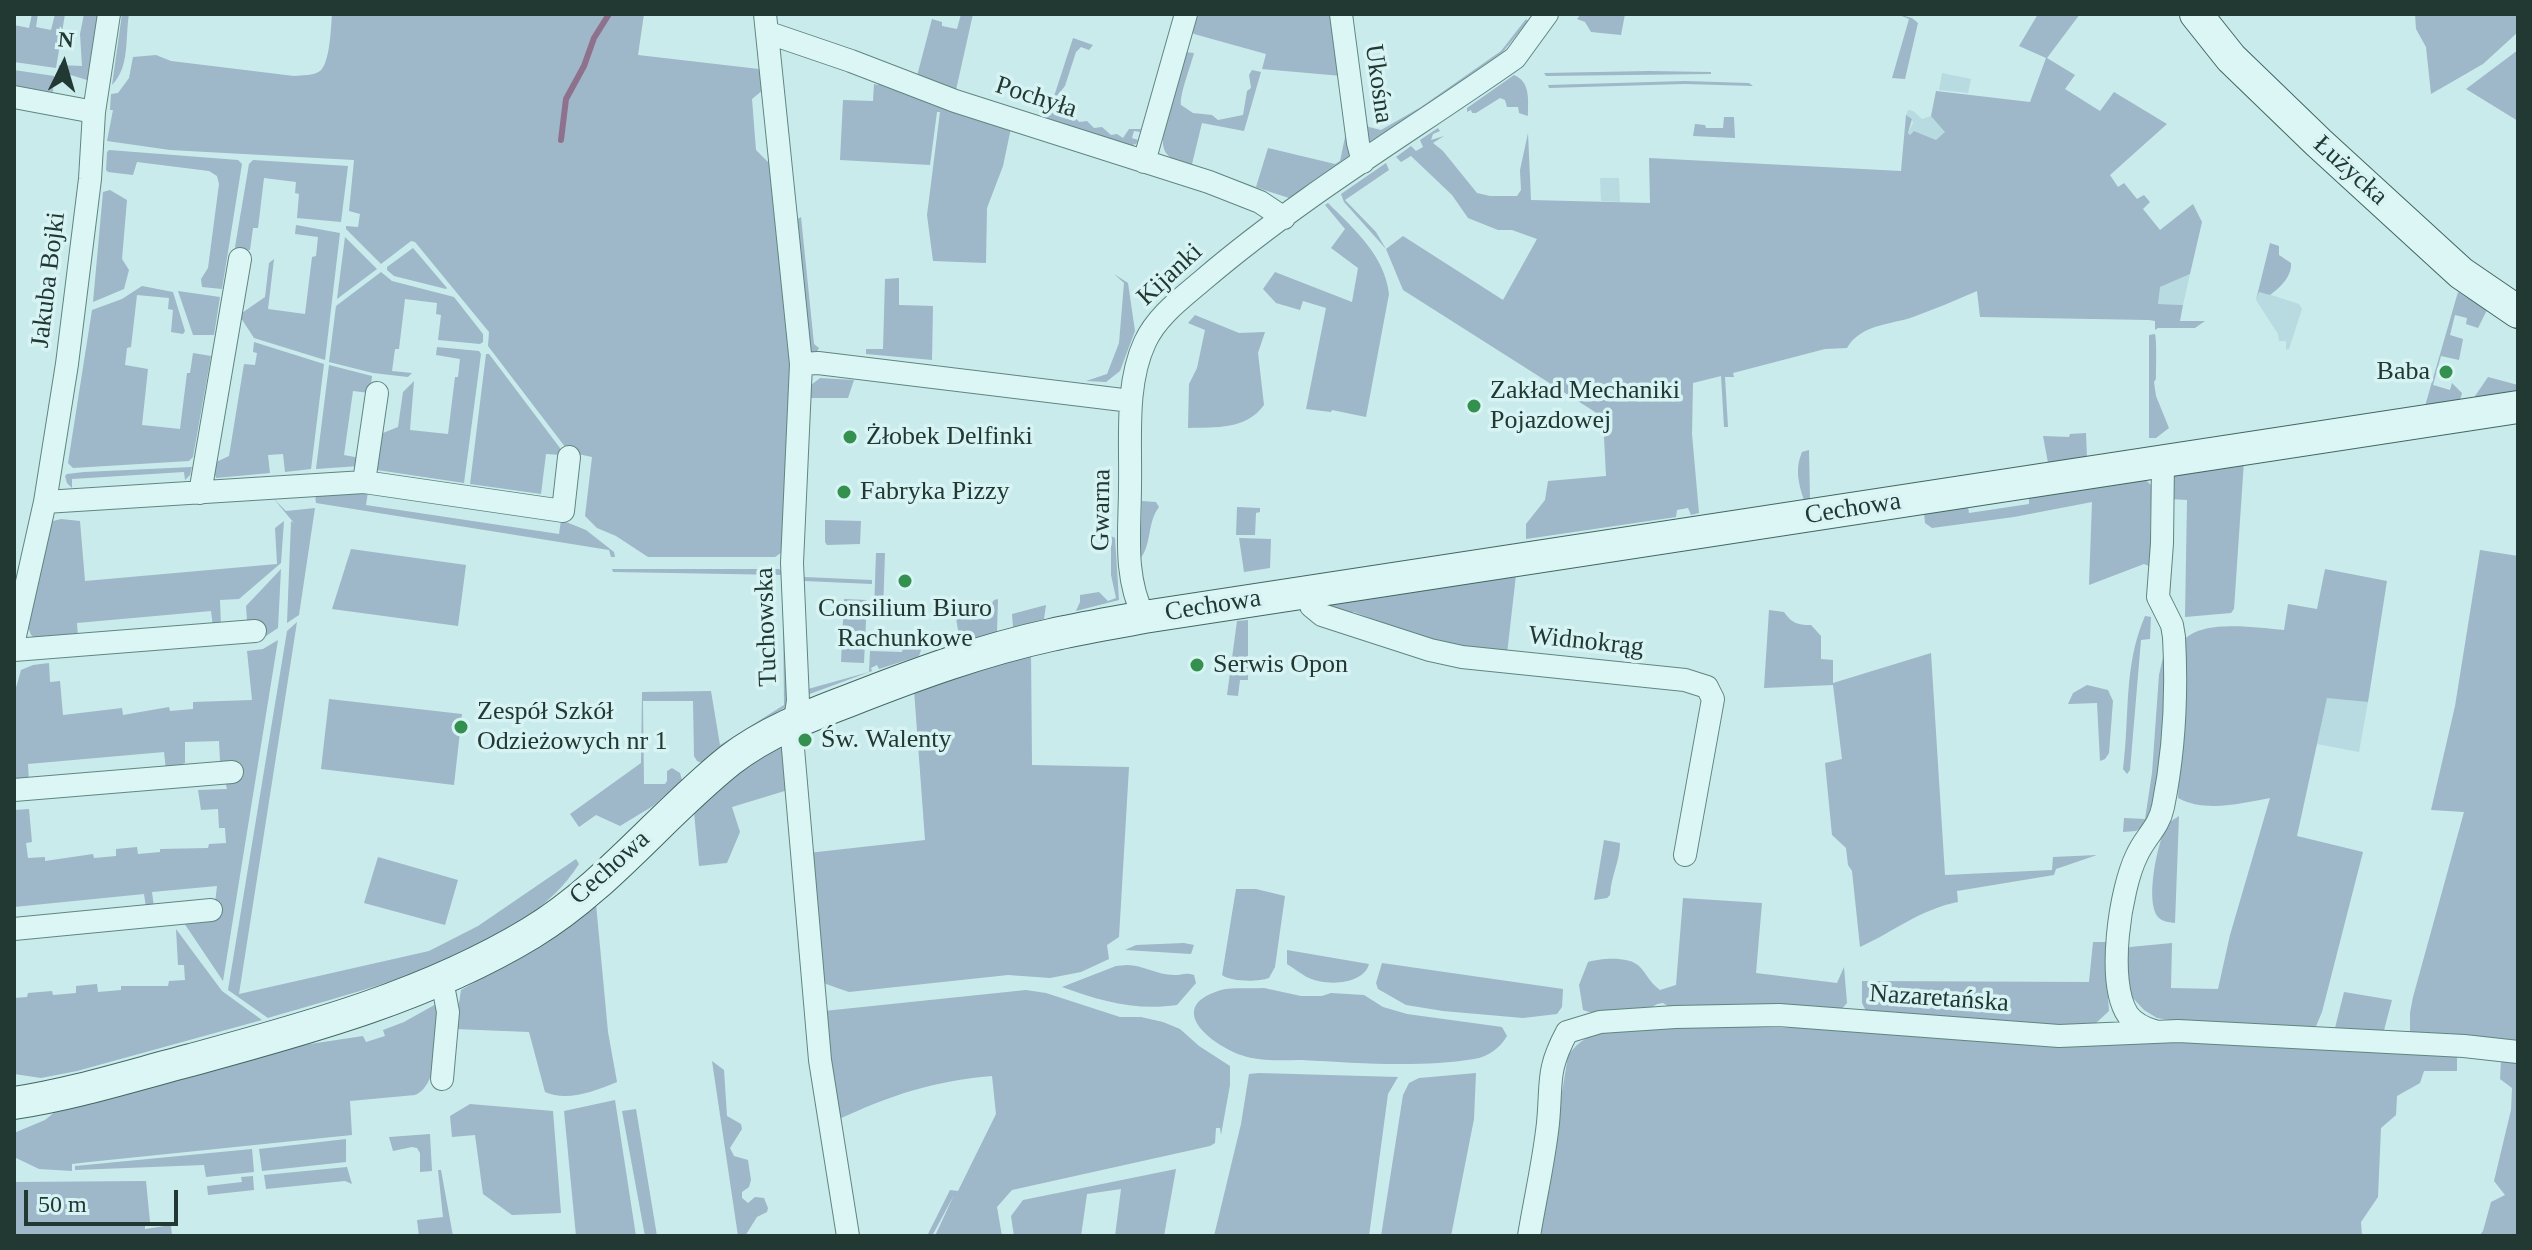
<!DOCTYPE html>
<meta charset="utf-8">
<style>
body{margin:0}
#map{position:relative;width:2532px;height:1250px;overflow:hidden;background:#c9ebeb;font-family:Georgia,serif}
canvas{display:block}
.frame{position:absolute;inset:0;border:16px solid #213833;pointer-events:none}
.north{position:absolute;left:24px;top:24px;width:80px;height:80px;-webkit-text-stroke:6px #d8f3f3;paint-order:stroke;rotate:5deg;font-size:22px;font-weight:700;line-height:32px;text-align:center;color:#213833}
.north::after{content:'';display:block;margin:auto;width:28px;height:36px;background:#213833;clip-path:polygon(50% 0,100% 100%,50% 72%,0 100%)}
.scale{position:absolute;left:24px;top:1190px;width:154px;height:36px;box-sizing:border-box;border:4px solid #213833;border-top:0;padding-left:10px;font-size:24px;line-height:28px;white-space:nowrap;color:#213833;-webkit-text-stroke:6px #d8f3f3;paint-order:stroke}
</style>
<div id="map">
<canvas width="2532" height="1250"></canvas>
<div class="frame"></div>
<div class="north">N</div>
<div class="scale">50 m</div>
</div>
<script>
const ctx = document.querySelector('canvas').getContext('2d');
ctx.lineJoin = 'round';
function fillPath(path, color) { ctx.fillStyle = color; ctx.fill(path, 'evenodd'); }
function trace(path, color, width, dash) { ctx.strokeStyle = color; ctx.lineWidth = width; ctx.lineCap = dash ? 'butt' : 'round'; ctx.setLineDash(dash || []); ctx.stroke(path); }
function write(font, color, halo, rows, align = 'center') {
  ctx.font = font + ' Georgia,serif'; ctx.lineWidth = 7; ctx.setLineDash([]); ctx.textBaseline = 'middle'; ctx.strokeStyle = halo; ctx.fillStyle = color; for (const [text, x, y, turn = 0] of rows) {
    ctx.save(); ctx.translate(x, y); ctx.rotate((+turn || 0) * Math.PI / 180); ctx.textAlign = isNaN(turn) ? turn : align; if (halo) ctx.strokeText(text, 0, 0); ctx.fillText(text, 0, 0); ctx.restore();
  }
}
fillPath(new Path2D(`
 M1942,73L1971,79L1968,93L1939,90Z
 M1908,110L1913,111L1922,119L1931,116L1937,120L1946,132L1942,137L1936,140L1914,131L1910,135L1908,133L1913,123L1912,119L1906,115Z
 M1600,178H1619L1620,202L1601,201Z
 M2190,274L2183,305L2158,304L2159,287Z
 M2259,291L2299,304L2302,309L2289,349L2286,350V341H2279L2278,334L2256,300Z
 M2327,697L2368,702L2359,752L2317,744Z`), '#b7dbe0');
fillPath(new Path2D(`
 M32,14H38L36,27L51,30L55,14H65L56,68L14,62V25L29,28Z
 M84,14H99L90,81L58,71L59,65L82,66L80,34Z
 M122,14H129C125,38 130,67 112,85Z
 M332,14H644L638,55L759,69L763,90L752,99L756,150L769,163L777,216L790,369L785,550L775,557H648L616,536L597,528L585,516L592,457L569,452L488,346L489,332L415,242L411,241L381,264L346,229V226L358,227L360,214L349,211L354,160L170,150L107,141L113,110H110L111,94L118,93L129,78L133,57L156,55L171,61L294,76C302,75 314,76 320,71C330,63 331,27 332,14Z
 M961,14H973L956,90L917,76L932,19L942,22V26L957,29Z
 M1194,14H1332L1342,76L1262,69L1266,54L1194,34L1190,29Z
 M1581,14H1625L1621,35L1591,32L1585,22L1577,19Z
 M1897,14L1912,18L1918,23L1905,79L1892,78L1909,19Z
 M2038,14H2080L2047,58L2075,75L2065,89L2100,111L2114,92L2167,124L2110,175L2118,187L2124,183L2137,199L2144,195L2150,202L2143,209L2160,230L2193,204L2202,222L2190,274L2160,287L2158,304L2183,305L2180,321H2205L2195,328H2158L2155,330V321L2149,320L1980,317L1977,291C1956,300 1935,309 1913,317C1890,325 1861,324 1847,348L1825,349L1733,373L1734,377H1725L1728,427H1724L1721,376L1693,383L1692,434L1699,513L1691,515L1688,508L1677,510L1676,517L1526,539V524L1545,500L1548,481L1606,476L1603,417L1403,290L1386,249L1344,202L1341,194L1386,163L1389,170L1345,200L1376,232L1386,249L1403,236L1503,300L1537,239L1512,230H1498L1468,218L1452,195L1411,156L1401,162L1396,157L1411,146L1416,151L1423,147L1420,140L1438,128L1440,131L1433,134L1431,140L1444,136L1433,143L1443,151L1477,193L1490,196H1517L1521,190L1520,170L1528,133L1531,200L1650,203L1649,158L1901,171L1906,115L1912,119L1908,133L1910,135L1914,131L1936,140L1945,132L1931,116L1936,91L2030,102L2046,58L2019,46Z
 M2415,14H2518V32L2483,64L2431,94L2426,47L2416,29Z
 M1526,19L1528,21L1503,52L1371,143L1363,132L1364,122L1369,127L1381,130L1421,107L1501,51Z
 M1073,38L1093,45L1089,50L1081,47L1076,52L1065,86L1056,97L1062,113L1075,117L1079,122L1087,121L1094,128L1102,127L1111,135L1117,134L1123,138L1129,129H1141L1140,132L1134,131L1132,138L1138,140L1136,144L1128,146L1047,118Z
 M2518,50V121L2466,89Z
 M1185,52L1194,53C1191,65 1179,96 1181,105L1193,113L1212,115L1218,120L1243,115L1247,91L1251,88L1249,75L1252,70L1261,72L1244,131L1202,123L1192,164L1256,187L1268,148L1335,164L1340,161L1348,123L1349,158L1289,198L1184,164C1176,160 1167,158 1164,149C1158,131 1179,74 1185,52Z
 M14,70L54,76L53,92L14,86Z
 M1649,71L1711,72V74L1546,76L1544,73Z
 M1514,75C1531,82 1528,101 1528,116L1519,113L1518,107H1507L1505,100L1500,98L1476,113H1472L1471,110L1467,112V108Z
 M878,80L1011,128L1003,166L987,208L986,263L933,261L927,215L940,112H937L930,165L840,160L843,100L873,101L874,84L878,85Z
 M1685,81L1749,83L1753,86L1685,84L1549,88L1548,85Z
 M1724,117H1734L1735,138L1693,136L1695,124L1705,125L1706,128H1723Z
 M109,150L238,160L242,164L222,289L202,287L201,279L208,268L219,184L217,176L209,171L137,162L133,175L108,172L106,170L107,152Z
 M253,160L348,166L341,222L297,218L299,194L295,193L296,182L264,178L258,228H253L250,250L237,249L235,247L249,164Z
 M110,190L127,200L122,259L129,270L124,289L93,302L103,192Z
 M1328,203C1354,229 1385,256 1389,294L1366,417L1332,410L1331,412L1306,409L1326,308L1303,301L1300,310L1276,303L1263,289L1275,272L1352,302L1358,268L1331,248L1345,229L1325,205Z
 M801,217L814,344L819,348L815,355L810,353L794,221Z
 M296,225L340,233L325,360L254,338L239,315L265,297L269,263L274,259L268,309L305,314L312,257L316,256L318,237L295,234Z
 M345,237L377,269L337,299Z
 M2270,243L2279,246V255L2291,263C2292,276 2281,287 2270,295L2259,292L2256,300Z
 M413,248L447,288L446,289L394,276L387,270V267Z
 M381,272L392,281L454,297L483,334V342L480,344L438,340L441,315L436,314L437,303L405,299L399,349H395L392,371L412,373L408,377L373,373L329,362L336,306Z
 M1114,274L1128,283L1135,331L1120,371L1106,382L1086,381L1107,374L1119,343L1124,283Z
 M899,278V305L933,306L932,360L866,354V349H883L885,279Z
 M142,286L173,292L185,331L183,334L171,332L173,310L168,309L169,298L137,295L131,347L127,348L125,365L148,369L142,425L180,429L187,373H190L193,353L211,356L193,457L189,461L73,468L68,463L92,310L122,299Z
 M178,291L220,297L214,335H193Z
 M2458,292L2487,310L2478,328L2466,324L2467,318L2455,315L2450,335L2463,339L2459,360L2441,356L2433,385L2450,390L2452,383L2462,393L2460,401L2425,406Z
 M1195,315L1239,333L1265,332L1258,353L1264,405C1246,430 1216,427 1188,428L1189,384L1197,368L1205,330L1188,323Z
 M2155,334C2157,342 2156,369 2156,379L2154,382L2156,396L2169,428L2156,438H2149V335Z
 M254,342L324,364L311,469L285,472L283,454L268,455L270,473L216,478L212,464L229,456L244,364L255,365L257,353L253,352Z
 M437,347L479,351L481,354L464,483L377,470L378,435L398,427L403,392L414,381L410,430L448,434L455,377H458L460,359L436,355Z
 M486,354H489L563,452L561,455L546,454L541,494L470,484Z
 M329,365L372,376L370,393L353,391L344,455L360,458L359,466L316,469Z
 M2488,377L2518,385V393L2473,399Z
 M820,378L854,380L848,398H809L811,385Z
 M2086,433L2087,458L2048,463L2043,436L2069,437L2070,434Z
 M1809,450L1810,499L1804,500C1798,483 1795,468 1802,452Z
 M2244,461L2234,609L2231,613L2185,617L2187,500L2169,499L2173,473Z
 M192,467L190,475L185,480L184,472L72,479V488L67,483L65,476L67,474L84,472Z
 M2144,478L2155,489V499L2151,501L2150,532L2152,533L2149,566L2144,564L2089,585L2092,502L2014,517L1932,528L1925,523L1924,513L1968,507L1969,513L2029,504V497Z
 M368,492L366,505L559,534L561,520L586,530L614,552L615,557H611L609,550L316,503L315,494Z
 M273,498L286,511L315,508L299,615L287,623L291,521L294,523Z
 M1142,501L1156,502L1159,507C1147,522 1152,545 1140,559Z
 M1237,507L1260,508V512L1256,513L1255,535H1236Z
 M61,519L80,521L85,581L277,564L275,528L284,521L281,563L239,599L220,600L221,626L213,627L211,611L77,623L78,638L38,640L31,635L28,627L48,532L53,521Z
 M825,520L861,521L860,544L827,545L825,542Z
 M1111,536L1115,538L1119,600L1076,611L1080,602V595L1099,592L1108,601L1116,598L1111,575Z
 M1239,538L1271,539L1270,568L1244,572Z
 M351,549L466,565L458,626L332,609Z
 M2480,550L2518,556V1042L2410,1036V1013L2413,997L2464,812L2431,810L2455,706Z
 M876,553H885L883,611L874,610Z
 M804,568V577L872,580V584L804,581L808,689L869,672L870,651L902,652L904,642L911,638L920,641L922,647L919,656L879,669L877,665L871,668L872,671L807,695L800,571Z
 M281,569L278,628L260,640L247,621L246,606Z
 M612,569H779L786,575L613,572Z
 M2325,569L2387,581L2368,702L2327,698L2297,836L2363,852L2322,1012L2314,1031L2196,1024L2157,1018L2144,1010L2131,996L2126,979L2125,951L2130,947L2172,943L2171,988L2218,989L2230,935L2270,798C2243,803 2205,813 2178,798L2184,640C2203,619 2258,628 2284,630L2288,604L2317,609Z
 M1516,575L1507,654L1623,668L1643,661L1623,669L1448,648L1354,612H1338L1329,609L1326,603Z
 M844,599L867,600L864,663L841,662Z
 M998,599L997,632L960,642L954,606L974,608L978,619H982L994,600Z
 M1046,605L1044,619L1013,627L1012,614Z
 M1769,610L1784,612C1792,623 1797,625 1811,625L1821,636V659L1833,660V683L1931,653L1945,875L2052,870L2053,857L2097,855L2056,869L2054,875L1957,891L1958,902C1921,909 1893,932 1860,947L1852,871L1848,865L1846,848L1832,835L1825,763L1842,759L1833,685L1764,688Z
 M783,615H786L787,706L721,747L702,763L697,761L694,756L693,701H643L644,784H665L667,781V771L672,768L680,773L682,780L653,806L620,826L596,815L579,827L570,814L641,763L642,692L711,691L720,745L784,705Z
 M2145,616L2151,617L2150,639L2141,640L2130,770L2127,774L2123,769C2130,716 2123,667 2145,616Z
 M1248,620V680H1240L1238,696L1227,695L1237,621Z
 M297,622L239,994L429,951L478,926L576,859L579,864C522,954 364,989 268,1018L228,990L287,631Z
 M278,640L223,981L184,923L213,921L217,886L152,892L154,907L146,908L144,894L14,907V810L29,809L32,842L26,843L28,858L45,857V861L93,854L94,858L116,856V849L137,847L138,854L160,852V849L208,848L209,844L226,843L225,828H219L218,809L201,810L198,790L227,789L220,761L219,741L185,742V763L166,770L164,752L28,764L29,782L14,784V695L21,670L33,665L49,663L50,682L60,681L63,715L122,708L123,715L169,707L170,711L193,709V702L252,700L247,651L263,649Z
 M2166,644L2168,650L2161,754L2150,822L2136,831L2123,832L2124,818L2145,819L2152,773L2159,675Z
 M1031,652L1032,765L1129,767L1119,937L1107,945L1109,959L1081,972L1050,978L1008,975L849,992L826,984L821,980L808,853L925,840L914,690Z
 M2087,685L2108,690L2113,701L2109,753L2105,759L2100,761L2097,703L2068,704L2073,693Z
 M329,699L462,714L454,785L321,769Z
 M784,741L788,790L732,807L740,832L727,863L699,866L694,812L720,784Z
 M2179,816L2175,923C2168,922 2163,922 2158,917C2145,902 2157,846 2165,829C2168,822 2173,820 2179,816Z
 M1604,840L1620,843C1620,861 1611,876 1610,895L1607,898L1594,900Z
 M378,857L458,880L445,925L364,903Z
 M1236,889H1256L1285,896L1275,967L1269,978C1258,982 1231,982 1222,975Z
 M1683,898L1762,903L1756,973L1837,983L1844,967L1847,1003L1839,1012L1676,1011L1663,1003C1654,1004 1653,1007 1646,1011C1635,1017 1594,1015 1583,1010L1579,985L1588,962C1601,958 1629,956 1639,966C1648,975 1648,981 1660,990L1676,985Z
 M596,904L608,1032L617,1082C595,1091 567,1102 545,1092L529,1032L455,1029L461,990L475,982L474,979Z
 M176,929L222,991L262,1020L77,1071L41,1078L14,1074V998L27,997L28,993L52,991L53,995L76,993V986L97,984L98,992L121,990V986H168L169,981L185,980L184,965H178Z
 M2093,942H2110L2107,982L2109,1011L2095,1024L2086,1026L1868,1015L1862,1003V981L2089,982Z
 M1184,943L1194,945L1191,954L1125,950L1136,945Z
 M1287,950L1369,964C1363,985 1327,986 1309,978C1302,975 1294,968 1287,964Z
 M1382,963L1563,989L1562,1007L1557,1014L1523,1018L1443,1011L1406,1005L1378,989L1376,983Z
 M1127,965C1143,965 1157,975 1174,975C1182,975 1186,972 1194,975L1196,983L1177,1005C1136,1011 1100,1001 1062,987L1116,966Z
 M1264,988L1301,996H1322L1331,993L1364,995L1383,1007L1407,1014L1502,1027L1507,1036C1500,1048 1488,1057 1474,1059C1419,1068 1357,1063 1302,1060C1283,1060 1260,1062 1241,1055C1210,1044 1164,1007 1221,990C1234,987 1251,989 1264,988Z
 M1026,990L1046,993L1120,1017H1141L1163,1022L1180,1029L1199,1046L1230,1066V1085L1221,1135L1220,1128H1216L1215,1143L1210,1146L1012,1190L997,1207L1002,1236H935L954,1195L932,1236H927L950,1190L958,1191L996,1114L992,1076C933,1081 891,1095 837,1120L824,1011Z
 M2344,992L2392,1000L2383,1034L2334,1032Z
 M438,1003C436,1027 441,1085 415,1095L350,1101L352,1135L89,1162L72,1164V1171L39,1169L14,1157V1133L45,1120L62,1106L290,1047L363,1036L366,1042L385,1036L383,1030L404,1022Z
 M1666,1025L2197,1037L2457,1056V1071H2424L2420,1083L2397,1096L2396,1115L2381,1128L2378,1197L2361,1222L2362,1236H1541L1545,1194L1568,1056C1589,1023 1631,1028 1666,1025Z
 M2518,1057V1236H2479L2483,1231L2491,1202L2505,1195L2494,1181L2511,1110L2512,1088L2500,1079L2501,1060Z
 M712,1061L724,1070L727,1116L741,1124L742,1129L730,1148L734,1156L748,1160L751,1180L749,1187L742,1192V1198L748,1203L755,1197L764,1198L768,1208L767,1212L757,1217L745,1236H738Z
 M1259,1073L1398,1077L1388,1094L1369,1236H1214L1241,1124L1249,1074Z
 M1476,1073L1474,1119L1451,1236H1381L1403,1095L1409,1083L1419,1078Z
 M615,1100L636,1236H576L564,1111Z
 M470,1104L553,1111L561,1213L512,1215L483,1194L475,1135L452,1137L450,1116Z
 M636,1109L657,1236H645L622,1111Z
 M430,1134L432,1171L420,1172V1153L417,1148L412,1147L393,1151L389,1137Z
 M346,1139V1162L262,1171L259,1149Z
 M252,1149L254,1172L206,1177L204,1165L75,1170V1166Z
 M347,1167L352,1184L345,1181L266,1189L264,1175Z
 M1176,1169L1164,1236H1115L1121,1189L1087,1194L1081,1236H1014L1011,1216L1023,1200Z
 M438,1170H441L453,1236H419L417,1220L443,1217Z
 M253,1176L254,1190L208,1195L207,1186L242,1182L241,1177Z
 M146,1181L150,1222H145V1229L171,1225L172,1236H14V1182Z`), '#9eb7c9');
trace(new Path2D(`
 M561,140L566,99L584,66L594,38L609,14`), '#8e718d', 6);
const street = new Path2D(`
 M765,14L801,364L792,563L798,701L792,737L820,1060L848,1236
 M1341,14L1358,143L1363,162
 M769,33L851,61L955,101L1209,182L1260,202L1284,218
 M14,97L94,112
 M1144,162L1186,14
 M801,364L818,363L1131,401
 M364,482L377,393
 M200,493L240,259
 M45,502L364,482L563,511L569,457
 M1308,592L1311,606L1322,615L1430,650L1462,657L1685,680L1707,687L1713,699L1685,855
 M1144,617C1123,575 1130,531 1130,486C1131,439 1125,385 1145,342C1157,316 1182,298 1203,280C1300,197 1411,131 1515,58L1547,14
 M14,640L45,502L67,364L90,179L94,112L109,14
 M14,650L255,631
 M14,790L232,772
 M14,929L211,910
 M2154,1031C2144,1028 2135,1024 2128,1015C2106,983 2120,889 2137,855C2145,837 2159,827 2163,807C2174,753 2177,692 2174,637L2172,625L2158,597L2162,543L2163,462
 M442,1079L448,1012L442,980
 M1529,1236C1535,1199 1544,1161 1548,1123C1552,1082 1546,1071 1567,1032L1600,1022L1675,1017L1779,1015L2059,1036L2178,1031L2464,1046L2518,1052`);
const secondary = new Path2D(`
 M2196,14L2231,58L2319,143L2461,273L2518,312
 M14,1103C74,1094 133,1075 191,1060C308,1028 427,996 531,933C607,887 662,814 730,760C765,733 808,716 848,701C914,675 982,650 1051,635C1082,628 1113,623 1144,617L2518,407`);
trace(street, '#5f867f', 24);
trace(secondary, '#426860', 34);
trace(street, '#dcf6f6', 22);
trace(secondary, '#dcf6f6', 32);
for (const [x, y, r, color] of [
 [2446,372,8,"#34904e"],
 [1474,406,8,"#34904e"],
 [850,437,8,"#34904e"],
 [844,492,8,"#34904e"],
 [905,581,8,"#34904e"],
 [1197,665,8,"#34904e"],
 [461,727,8,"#34904e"],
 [805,740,8,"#34904e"]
]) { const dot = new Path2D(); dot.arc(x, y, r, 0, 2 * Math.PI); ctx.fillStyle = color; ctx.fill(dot); trace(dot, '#d8f3f3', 3); }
write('26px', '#213833', '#d8f3f3', [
 ["Ukośna",1378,84,82],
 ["Pochyła",1036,98,18],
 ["Łużycka",2350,171,42],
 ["Kijanki",1170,275,-43],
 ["Jakuba Bojki",49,280,-83],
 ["Cechowa",1853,509,-9],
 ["Gwarna",1102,510,-89],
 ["Cechowa",1213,606,-9],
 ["Tuchowska",767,627,-92],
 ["Widnokrąg",1586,642,6],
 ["Cechowa",610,868,-42],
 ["Nazaretańska",1939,999,4]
]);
write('26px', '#213833', '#d8f3f3', [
 ["Baba",2430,372,"right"],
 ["Zakład Mechaniki",1490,391],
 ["Pojazdowej",1490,421],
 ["Żłobek Delfinki",866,437],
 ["Fabryka Pizzy",860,492],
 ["Consilium Biuro",905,609,"center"],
 ["Rachunkowe",905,639,"center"],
 ["Serwis Opon",1213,665],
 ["Zespół Szkół",477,712],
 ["Odzieżowych nr 1",477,742],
 ["Św. Walenty",821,740]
], 'left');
</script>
